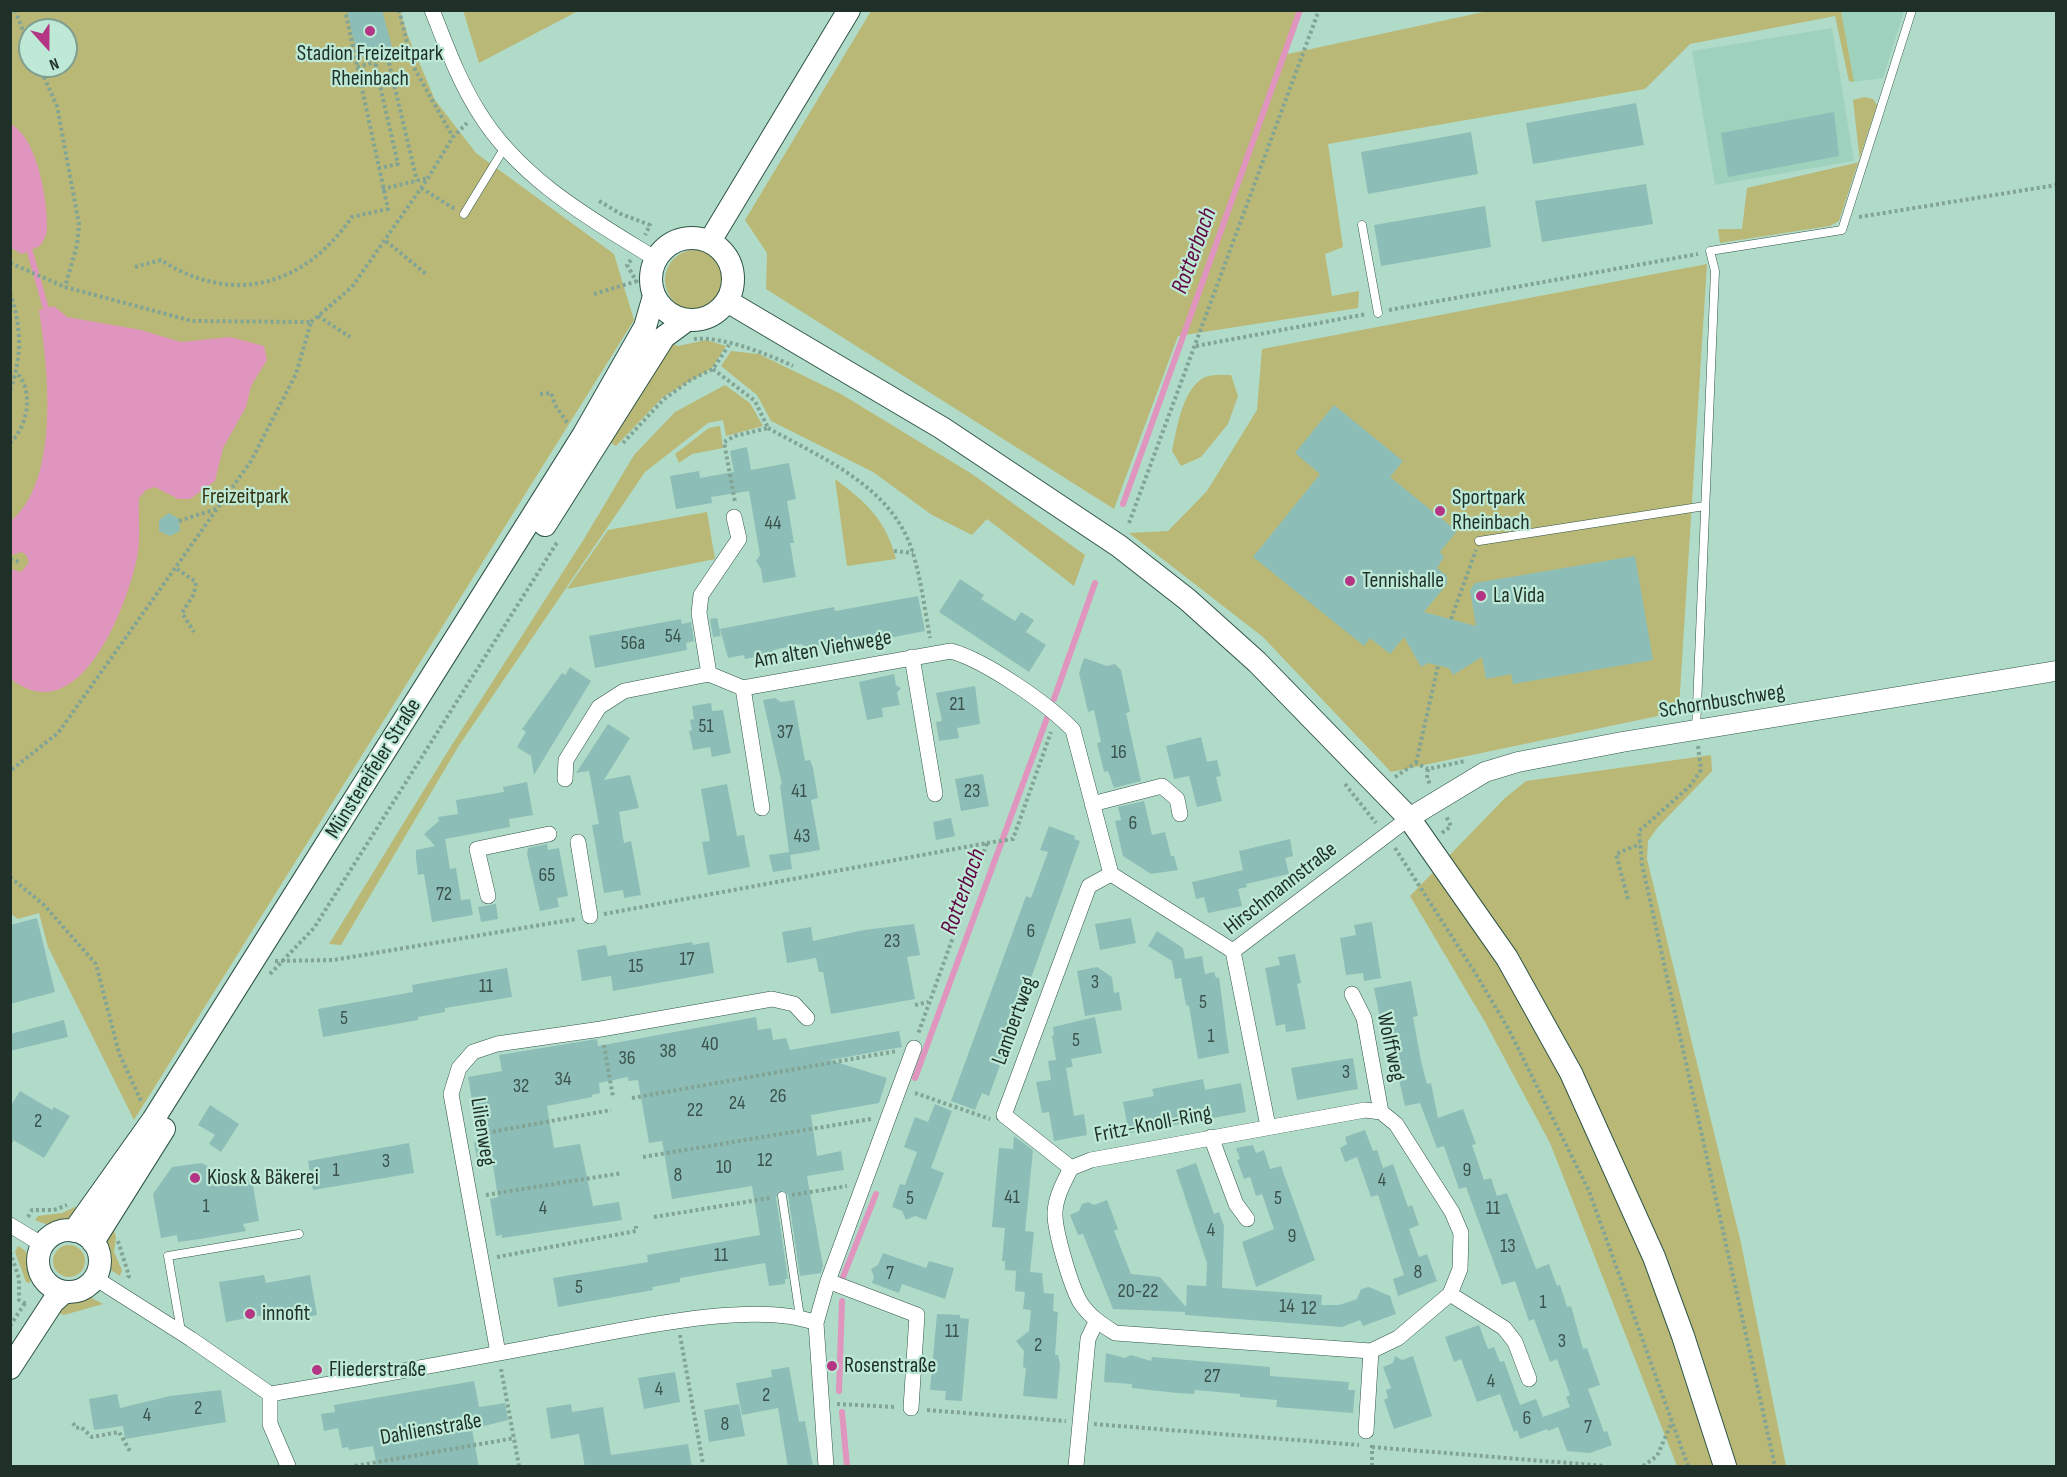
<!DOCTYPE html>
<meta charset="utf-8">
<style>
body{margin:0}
#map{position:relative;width:2067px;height:1477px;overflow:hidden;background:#b1dbc9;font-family:"Sofia Sans Condensed",sans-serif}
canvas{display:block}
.frame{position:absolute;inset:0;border:12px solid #1f3028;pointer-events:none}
.north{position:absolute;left:18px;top:18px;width:60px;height:60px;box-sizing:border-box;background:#bee9d6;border:2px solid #7e9f90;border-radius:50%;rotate:159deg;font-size:16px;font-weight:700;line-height:24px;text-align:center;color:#1f3028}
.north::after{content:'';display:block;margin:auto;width:21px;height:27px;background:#b33583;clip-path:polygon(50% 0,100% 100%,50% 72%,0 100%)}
</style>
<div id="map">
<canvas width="2067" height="1477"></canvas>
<div class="frame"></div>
<div class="north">N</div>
</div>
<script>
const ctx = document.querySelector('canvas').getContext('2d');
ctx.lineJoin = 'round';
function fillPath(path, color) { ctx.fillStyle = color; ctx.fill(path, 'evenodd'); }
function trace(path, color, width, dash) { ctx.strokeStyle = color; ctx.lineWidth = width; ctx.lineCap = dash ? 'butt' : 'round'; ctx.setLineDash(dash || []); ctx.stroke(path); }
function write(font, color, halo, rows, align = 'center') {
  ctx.font = font + ' "Sofia Sans Condensed",sans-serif'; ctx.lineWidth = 4.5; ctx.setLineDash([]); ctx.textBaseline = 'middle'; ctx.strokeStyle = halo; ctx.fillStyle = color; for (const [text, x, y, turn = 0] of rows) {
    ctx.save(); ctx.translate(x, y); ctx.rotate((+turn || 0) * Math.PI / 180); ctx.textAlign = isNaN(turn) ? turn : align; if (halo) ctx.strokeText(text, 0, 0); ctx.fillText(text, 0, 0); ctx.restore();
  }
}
fillPath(new Path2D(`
 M1841,11H1904L1883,78L1854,82Z
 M1832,28L1854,161L1715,185L1692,51Z`), '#9fd2bc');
fillPath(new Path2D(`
 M463,10H578V11L479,63Z
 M11,11H400L408,36L435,100L476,153L614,254L634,320L134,1120L48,947L39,913L18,919L11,914ZM30,30H66V66H30Z
 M871,11H1299L1283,55L1488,11H1841L1854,82L1849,81L1835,16L1690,44L1645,89L1328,144L1343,247L1325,254L1332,296L1359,291L1358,308L1178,336L1114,509L766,289L767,253L745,220Z
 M1864,97L1873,99L1877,105L1839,221L1830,226L1720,243L1718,229H1742L1747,188L1860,162L1853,100Z
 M665 280a30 30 0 1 1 60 0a30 30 0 1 1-60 0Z
 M1707,264L1679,708L1672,713L1391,772L1263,637L1129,533L1168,531L1207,491L1257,410L1262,349Z
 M665,340L678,346L706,340L726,346L712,368L663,397L616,446L605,440Z
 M731,351L759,354L841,394L972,474L1085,555L1074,586L987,519L972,535L932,515L873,472L771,421L757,395L721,366Z
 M1231,375L1238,396L1228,424L1201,457L1181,466L1172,451C1177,428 1182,391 1203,378C1210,374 1223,375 1231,375Z
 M725,385L750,403L763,426L726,436L723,420L708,423L645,472L458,747L341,945L329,944L448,751L584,539L634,455L675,412Z
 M720,426L723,448L692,454L679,463L675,454L709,428Z
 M835,479C867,503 886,520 896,559L847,566Z
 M707,512L715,559L567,589L608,530Z
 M1711,755L1712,771L1658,827L1648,841L1647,859L1741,1243L1786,1466H1677L1550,1143L1485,1022L1410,896L1505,798L1526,781Z
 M75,1207L80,1208C68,1227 55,1229 35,1220L38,1216L62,1213Z
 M113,1225L116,1238L114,1252L122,1270L120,1276L108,1268L105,1239Z
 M53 1261a16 16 0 1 1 32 0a16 16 0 1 1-32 0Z
 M18,1246C32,1253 36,1269 30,1283L26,1282L15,1252Z
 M82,1296L90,1297L103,1304L64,1315L55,1312L70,1298Z`), '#bab877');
fillPath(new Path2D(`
 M10,124C37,136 48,201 47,229C47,235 43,241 40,246L22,254L11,248Z
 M54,306L67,317L141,330L181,342L230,337L264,346L267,360L251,386L246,407L223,448L215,481L190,499H178L155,487L146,490L139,498C138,518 141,538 137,558C126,609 79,732 11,679V569L21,572L29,563L27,556L22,552L11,555L10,522C61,480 48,368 39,310Z`), '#df95bd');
trace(new Path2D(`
 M30,252L46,309
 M1123,504L1300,10
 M1054,699L1095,583
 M915,1078L1047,718
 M843,1277L876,1194
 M839,1391L842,1301
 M842,1412L847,1466`), '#df95bd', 6);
fillPath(new Path2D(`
 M347,10H382L392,47L357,56Z
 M1636,103L1644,145L1533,164L1526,123Z
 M1834,112L1839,156L1728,177L1721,133Z
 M1471,132L1478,174L1368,194L1361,152Z
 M1646,184L1653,224L1542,242L1535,201Z
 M1485,206L1491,247L1381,266L1374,225Z
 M1334,405L1403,461L1390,477L1457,531L1440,552L1444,557L1437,568L1447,576V584L1424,612L1476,626L1470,590L1475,583L1635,556L1653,660L1513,684L1511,674L1486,679L1482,657L1453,675L1449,668L1428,663L1421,667L1404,637L1390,654L1370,638L1364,646L1253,557L1320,474L1295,453Z
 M747,447L751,470L789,463L796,499L787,501L794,543H790L796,577L763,583L761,569L756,561L760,555L749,491L711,497L712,503L676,509L670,476L699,471L700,478L734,472L730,451Z
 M169,513L179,519L180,531L170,536L159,531V520Z
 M960,579L984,595L981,599L1015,621L1021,612L1034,620L1026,632L1046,645L1029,672L939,612Z
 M918,596L925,631L842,647L840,639L803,649L802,644L773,650L774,653L745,659L744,655L728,658L720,629L834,607L835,611Z
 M717,618L721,636L713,637L710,619Z
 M681,619L682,624L691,622L694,641L686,643L687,650L595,668L589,636Z
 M1084,658L1107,666L1115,664L1121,670L1130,712L1126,713L1141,781L1114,788L1108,771L1104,772L1097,743L1101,742L1094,710L1088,712L1079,673Z
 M570,667L591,681L534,775L531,756L517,747L526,732L522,729L562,673L565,675Z
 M894,674L896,685L901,688L897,693L900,705L882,708L883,717L867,720L859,682Z
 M975,686L980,724L957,728L959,738L939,741L936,722L942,721L936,693Z
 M775,698L781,702L794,700L805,761L810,760L813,768L818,798L811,800L820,850L790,855L792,869L773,872L769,855L789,852L780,785L782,784L763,700Z
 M711,703L712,711L723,710L731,753L712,757L710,747L693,750L689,731L692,730L690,720L694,719L692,706Z
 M608,724L630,738L604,780L630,775L639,808L619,812L624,843L631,841L641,895L624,898L623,890L604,893L592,825L599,824L589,771L576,773Z
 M1201,737L1207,762L1217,760L1221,776L1216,777L1222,801L1197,807L1189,776L1174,779L1166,746Z
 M983,774L989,806L961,811L955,779Z
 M527,782L533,815L509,819L510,827L445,839L450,869L456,868L461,900L470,899L473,915L432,922L424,874L418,875L416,858V850L435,846L424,834L439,821L438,817L458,814L456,800L504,792L503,787Z
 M727,784L737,836L744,835L750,867L708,875L702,842L710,841L701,789Z
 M1144,801L1152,835L1165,832L1171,856H1174L1178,870L1151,874L1123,856L1115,821L1121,820L1118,807Z
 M951,818L955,836L936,840L933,822Z
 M1049,826L1075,836L1074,839L1080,841L989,1096L982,1093L975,1110L951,1101L1026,896L1031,898L1048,852L1040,850Z
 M1290,839L1293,856L1285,858L1289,874L1246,884L1247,887L1238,889L1242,906L1208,913L1204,897L1196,899L1192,882L1243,870L1239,851Z
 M547,844L548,850L559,848L568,896L557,898L559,907L540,911L527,854L528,848Z
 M496,904L498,919L481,922L478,907Z
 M37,918L55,992L10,1004V925Z
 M1131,918L1136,943L1100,950L1095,924Z
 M1372,922L1381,978L1364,981L1363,973L1346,975L1340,938L1356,935L1354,925Z
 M914,924L920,955L907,957L915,999L831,1014L823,972H819L816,958L787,963L782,932L811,927L813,941L864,930Z
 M1157,931L1183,948L1185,959L1202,956L1205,974L1214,972L1216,978L1219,977L1229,1053L1198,1059L1189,1006L1186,1005L1181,978L1175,979L1172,961L1148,946Z
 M692,942L693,945L709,942L714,973L613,991L611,976L582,981L577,950L606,945L608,956Z
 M1295,954L1301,983L1297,984L1306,1029L1286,1032L1285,1024L1276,1026L1265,968L1280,965L1278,957Z
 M1097,967L1112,977L1114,993L1119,992L1122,1010L1085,1016L1077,971Z
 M507,968L512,997L445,1008V1012L418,1017V1020L323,1037L318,1009L413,992L412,985Z
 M1411,981L1418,1016L1413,1017L1421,1061L1427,1084L1431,1083L1438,1118L1463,1109L1476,1144L1472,1145L1484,1180L1491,1178L1497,1196L1507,1193L1536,1269L1549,1264L1557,1286L1560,1285L1567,1307L1571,1306L1583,1349L1587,1348L1600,1385L1588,1389L1604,1432L1607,1431L1612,1445L1590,1453L1567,1451L1558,1427L1548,1431L1546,1426L1547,1429L1520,1439L1517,1430L1514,1432L1500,1394L1477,1402L1461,1359L1454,1362L1445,1337L1479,1325L1488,1349L1494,1347L1500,1362L1504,1361L1520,1405L1536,1399L1543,1417L1570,1407L1566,1397L1570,1395L1557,1359L1550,1362L1534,1319L1529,1321L1515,1281L1502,1285L1466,1187L1459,1189L1444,1146L1437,1148L1420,1103L1405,1106L1394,1058L1388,1059L1374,988Z
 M756,1017L758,1030L771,1028L773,1040L786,1038L790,1050L899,1031L902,1047L830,1060L887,1078L879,1103L811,1115L817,1156L841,1151L844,1170L807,1176L823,1266L821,1273L800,1276L788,1195L782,1190L776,1197L788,1279H785V1284L769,1286L765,1263L680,1278V1282L652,1287L653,1290L558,1307L553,1278L648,1262L647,1255L760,1235L752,1186L672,1199L662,1141L649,1143L638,1080L628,1081V1077L599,1083L600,1093L592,1095V1097L547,1106L554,1148L580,1144L593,1206L619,1202L622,1220L502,1238V1235L496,1236L490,1199L498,1197L493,1166L487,1167V1162L478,1164L474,1142L479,1141L468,1077L502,1071L499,1055L597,1039L598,1046Z
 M1095,1017L1102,1053L1071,1059L1073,1067L1066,1068L1074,1116L1084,1114L1087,1135L1054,1141L1049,1112L1042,1113L1036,1082L1051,1080L1048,1061L1056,1060L1052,1036L1054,1035L1053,1027Z
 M64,1020L68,1037L10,1051V1034Z
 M1353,1058L1358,1089L1297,1100L1291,1068Z
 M1203,1079L1205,1090L1241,1083L1246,1112L1129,1133L1123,1102L1154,1096L1152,1089Z
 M20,1091L52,1110L54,1107L70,1116L44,1158L10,1138V1107Z
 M935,1104L952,1111L931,1168L944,1173L926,1220L915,1216L906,1220L902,1211L892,1207L900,1184L905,1185L917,1152L904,1147L915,1117L928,1122Z
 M210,1105L239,1124L221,1152L209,1144L215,1135L198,1125Z
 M1365,1130L1373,1151L1377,1150L1383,1168L1393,1164L1408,1207L1412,1205L1419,1225L1409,1229L1419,1257L1427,1254L1437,1281L1398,1296L1393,1279L1404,1275L1378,1195L1371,1197L1357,1157L1345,1162L1340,1148L1347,1144L1345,1137Z
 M1014,1136L1033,1150L1025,1231L1034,1232L1030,1272L1005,1270V1261H1002L1005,1228L992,1227L999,1148L1013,1149Z
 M409,1143L414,1173L313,1190L308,1161Z
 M1253,1145L1256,1153L1264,1150L1270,1169L1281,1166L1315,1260L1256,1287L1242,1242L1274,1229L1262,1194L1256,1196L1250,1177L1244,1179L1237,1160L1240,1159L1236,1148Z
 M202,1163L232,1182L252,1179L259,1221L243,1224L246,1231L200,1239L178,1242L177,1235L161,1238L153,1194L172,1167Z
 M1196,1163L1214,1214L1219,1212L1224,1226L1222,1288L1322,1295L1321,1305H1339L1357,1299L1361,1289L1369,1287L1390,1296L1396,1314L1363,1326L1360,1320L1342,1327L1185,1315V1312L1113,1309L1083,1234L1078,1235L1070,1215L1079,1211L1082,1204L1088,1202L1094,1205L1107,1200L1118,1229L1114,1231L1131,1274L1160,1277L1186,1307L1187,1285L1206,1286L1207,1263L1176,1170Z
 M883,1253L926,1268L929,1261L954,1268L945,1299L902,1284L899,1293L872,1283L874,1277L871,1269L878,1265Z
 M1016,1271L1042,1273L1044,1293L1054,1294L1053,1311L1058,1312L1055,1355H1058L1060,1365L1057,1399L1023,1396L1026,1368L1023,1367L1024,1351L1016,1341L1029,1331L1031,1310L1023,1309L1025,1292L1015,1291Z
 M264,1275L266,1283L310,1275L317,1315L276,1322L274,1313L226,1322L219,1282Z
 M937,1314L960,1315V1318L969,1319L962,1401L945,1400L946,1391L930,1390Z
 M1106,1353L1125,1358L1131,1355L1151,1361L1152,1357L1270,1367V1376L1349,1382L1348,1390H1355L1353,1413L1276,1407L1277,1400L1240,1397V1394L1195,1390L1194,1394L1177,1393L1132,1388V1384L1104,1382Z
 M1395,1356L1402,1360L1413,1356L1432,1416L1394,1429L1384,1400L1388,1398L1386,1390L1391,1388L1383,1367L1393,1363Z
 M789,1367L799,1422L805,1421L813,1467H788L778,1408L742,1415L736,1383L772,1377L771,1370Z
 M675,1372L680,1402L644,1409L638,1378Z
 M474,1381L479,1407L505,1403L508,1420L472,1429L479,1467H377L373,1446L349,1450L348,1447L342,1448L338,1428L324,1431L321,1414L335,1412L334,1405Z
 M221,1390L226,1422L125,1439L123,1426L94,1430L89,1399L117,1394L120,1408L170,1396Z
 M571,1404L572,1412L603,1407L611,1455L688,1444L692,1467H585L579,1434L551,1439L546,1408Z
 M739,1404L745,1436L709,1442L704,1410Z`), '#8dbdb7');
const service = new Path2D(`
 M464,214L505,147
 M1362,225L1378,313
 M1479,541L1705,506
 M1696,730L1715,271L1710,251L1842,230L1912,10
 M782,1196L800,1317
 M181,1331L168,1256L299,1234`);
const minor = new Path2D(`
 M432,10C446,45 458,79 478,111C519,179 591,219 656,259
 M912,657L935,794
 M709,674L699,613L701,595L739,539L734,517
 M743,688L762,808
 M565,779L566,760L599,707L624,691L709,674L743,688L951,651C986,661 1047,703 1073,730L1111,874L1233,951
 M1092,804L1162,786L1177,799L1180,814
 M578,842L590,916
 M488,896L477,849L549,834
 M1233,951L1409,818
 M1233,951L1268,1126
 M1352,994L1364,1018L1381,1112
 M1365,1110L1381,1112L1396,1124L1452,1212L1461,1233L1460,1269L1450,1294L1398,1338L1371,1351L1115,1333C1101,1324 1089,1316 1080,1302C1071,1286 1054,1230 1055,1212C1056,1196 1064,1182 1071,1168L1091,1160Z
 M1211,1137L1236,1204L1247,1219
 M1071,1168L1004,1115L1089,886L1111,874
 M10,1225L43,1245
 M95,1278L191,1339L270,1394C361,1379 452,1362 543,1345C612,1333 752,1298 816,1323
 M828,1281L917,1315L911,1408
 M1450,1294L1504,1328L1515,1342L1529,1379
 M498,1353L451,1094L459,1068L473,1052L497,1044L601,1029L772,999L794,1004L807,1018
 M270,1394V1424L288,1466
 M1366,1431L1371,1351
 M826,1466L816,1323L828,1281L914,1048
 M1076,1466L1088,1339L1096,1322`);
const tertiary = new Path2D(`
 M1409,818L1485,772L1518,762L1622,742L2056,671`);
const secondary = new Path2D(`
 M651 279a41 41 0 1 1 82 0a41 41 0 1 1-82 0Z
 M710,241L849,10
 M727,301L942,428L1119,546L1188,600L1257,662L1409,818L1507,958L1571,1073L1654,1257L1683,1336L1725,1466
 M545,525L664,337L687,320
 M38 1261a31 31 0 1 1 62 0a31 31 0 1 1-62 0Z
 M74,1231L153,1120L584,434L645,327L654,296
 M93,1242L164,1129
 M10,1368L53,1302L64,1292`);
trace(service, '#2f5546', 9);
trace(minor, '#2f5546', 16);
trace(tertiary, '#2f5546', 21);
trace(secondary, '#2f5546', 24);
trace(new Path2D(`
 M15,10L30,49
 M399,10L413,66L453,137
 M375,52L376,68L398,164L379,168
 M380,60L388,59L417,181
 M39,66L57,106L79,224L77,245L65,287
 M357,67L376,62
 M421,188L455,209
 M382,189L428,178
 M599,201L621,214L650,225L645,235
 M1859,217L2056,185
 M386,241L426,274
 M631,260L627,265L638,284
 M10,263L65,287L192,321L311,322L296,374L251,461L58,733L10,771
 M135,267L161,260C234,307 305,285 352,217L388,209L345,10
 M10,293C22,326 22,359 10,391
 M594,294L637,281
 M1389,310L1698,254
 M318,316L350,337
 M311,322L352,287L428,178L453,137L467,123
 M694,339C723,336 767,354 793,366
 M1196,346L1367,314
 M713,369L755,401L768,428L735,436L724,442L735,502
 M540,394L551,393L555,405L568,424
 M768,428C825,460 892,486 913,553C921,580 925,610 930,638
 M10,443C28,426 34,391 17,373
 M623,443L664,399L692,379L713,369L729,345
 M179,521L219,508
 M1129,523L1319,10
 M894,551L913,553
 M10,559L19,562
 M177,569L196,582L194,594L182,613L194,632
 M1451,619L1476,550
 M1698,746L1701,770L1690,786L1639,831L1642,864L1775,1466
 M1416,763L1438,666
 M1428,769L1427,778L1431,786
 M1395,777L1416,763L1428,769L1465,761
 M1345,784L1376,823
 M1442,833L1451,826L1446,816
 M987,843L1013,839L1051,732
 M1395,848L1474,971L1508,1028L1589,1191L1688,1466
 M10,877L44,905L96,964L119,1053L142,1103
 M1628,899L1616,854L1640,844
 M604,914L987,843L918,1034
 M275,961L333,960L576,919
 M270,974L314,928L558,541
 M915,1005L928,1002
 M604,1045L613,1097
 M915,1093L990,1119
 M632,1098L897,1051
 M475,1135L611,1110
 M10,1142L12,1139
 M643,1157L871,1119
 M486,1195L622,1173
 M792,1195L847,1186
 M28,1217L32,1210H54L67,1205
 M654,1217L770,1198
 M118,1241L129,1276L127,1279
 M10,1252L19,1278V1300L28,1305
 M497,1257L636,1231V1226
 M10,1326L25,1303
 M680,1335L703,1464
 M501,1369L519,1466
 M837,1404L895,1407
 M927,1410L1066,1421
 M73,1423L76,1428L81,1427L92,1437L119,1432L131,1453
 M1094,1424L1359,1445
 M1372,1447L1605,1466
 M355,1466L515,1438
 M1372,1466V1445
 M1643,1466L1657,1456L1672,1422`), '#82a495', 4, [3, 3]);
trace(service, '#fff', 8);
trace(minor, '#fff', 15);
trace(tertiary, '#fff', 20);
trace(secondary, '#fff', 22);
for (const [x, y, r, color] of [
 [370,31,6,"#b33583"],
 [1440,511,6,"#b33583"],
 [1350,581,6,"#b33583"],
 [1481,596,6,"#b33583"],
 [195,1178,6,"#b33583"],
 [250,1314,6,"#b33583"],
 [832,1366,6,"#b33583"],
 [317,1370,6,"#b33583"]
]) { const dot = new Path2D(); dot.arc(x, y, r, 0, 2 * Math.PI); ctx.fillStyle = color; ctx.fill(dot); trace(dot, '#bee9d6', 2); }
write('20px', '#3a534c', null, [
 ["44",773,524],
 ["54",673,637],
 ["56a",633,644],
 ["21",957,705],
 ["51",706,727],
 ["37",785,733],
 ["16",1119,753],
 ["41",799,792],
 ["23",972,792],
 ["6",1133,824],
 ["43",802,837],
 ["65",547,876],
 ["72",444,895],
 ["6",1031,932],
 ["23",892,942],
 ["17",687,960],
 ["15",636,967],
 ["3",1095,983],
 ["11",486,987],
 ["5",1203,1003],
 ["5",344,1019],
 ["1",1211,1037],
 ["5",1076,1041],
 ["40",710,1045],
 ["38",668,1052],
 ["36",627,1059],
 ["3",1346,1073],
 ["34",563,1080],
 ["32",521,1087],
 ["26",778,1097],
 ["24",737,1104],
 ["22",695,1111],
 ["2",38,1122],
 ["12",765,1161],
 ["3",386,1162],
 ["10",724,1168],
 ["1",336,1171],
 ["9",1467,1171],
 ["8",678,1176],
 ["4",1382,1181],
 ["41",1012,1198],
 ["5",910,1199],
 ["5",1278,1199],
 ["1",206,1207],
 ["4",543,1209],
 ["11",1493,1209],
 ["4",1211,1231],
 ["9",1292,1237],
 ["13",1508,1247],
 ["11",721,1256],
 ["8",1418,1273],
 ["7",890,1274],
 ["5",579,1288],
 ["20-22",1138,1292],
 ["1",1543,1303],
 ["14",1287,1307],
 ["12",1309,1309],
 ["11",952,1332],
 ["3",1562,1342],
 ["2",1038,1346],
 ["27",1212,1377],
 ["4",1491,1382],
 ["4",659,1390],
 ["2",766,1396],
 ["2",198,1409],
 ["4",147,1416],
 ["6",1527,1419],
 ["8",725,1425],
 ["7",1588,1428]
]);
write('22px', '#1f3028', '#bee9d6', [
 ["Stadion Freizeitpark",370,54,"center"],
 ["Rheinbach",370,79,"center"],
 ["Sportpark",1452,498],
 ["Rheinbach",1452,523],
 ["Tennishalle",1362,581],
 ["La Vida",1493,596],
 ["Kiosk & Bäkerei",207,1178],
 ["innofit",262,1314],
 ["Rosenstraße",844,1366],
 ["Fliederstraße",329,1370]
], 'left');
write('22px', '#363411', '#bee9d6', [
 ["Freizeitpark",245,497]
]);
write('22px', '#1f3028', '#bee9d6', [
 ["Am alten Viehwege",823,650,-10],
 ["Schornbuschweg",1722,702,-9],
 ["Münstereifeler Straße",374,769,-58],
 ["Hirschmannstraße",1281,889,-38],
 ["Lambertweg",1015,1021,-70],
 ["Wolffweg",1390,1047,78],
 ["Fritz-Knoll-Ring",1153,1125,-11],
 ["Lilienweg",482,1132,81],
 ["Dahlienstraße",431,1430,-10]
]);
write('italic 24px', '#610844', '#bee9d6', [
 ["Rotterbach",1195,251,-70],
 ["Rotterbach",964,892,-70]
]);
</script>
